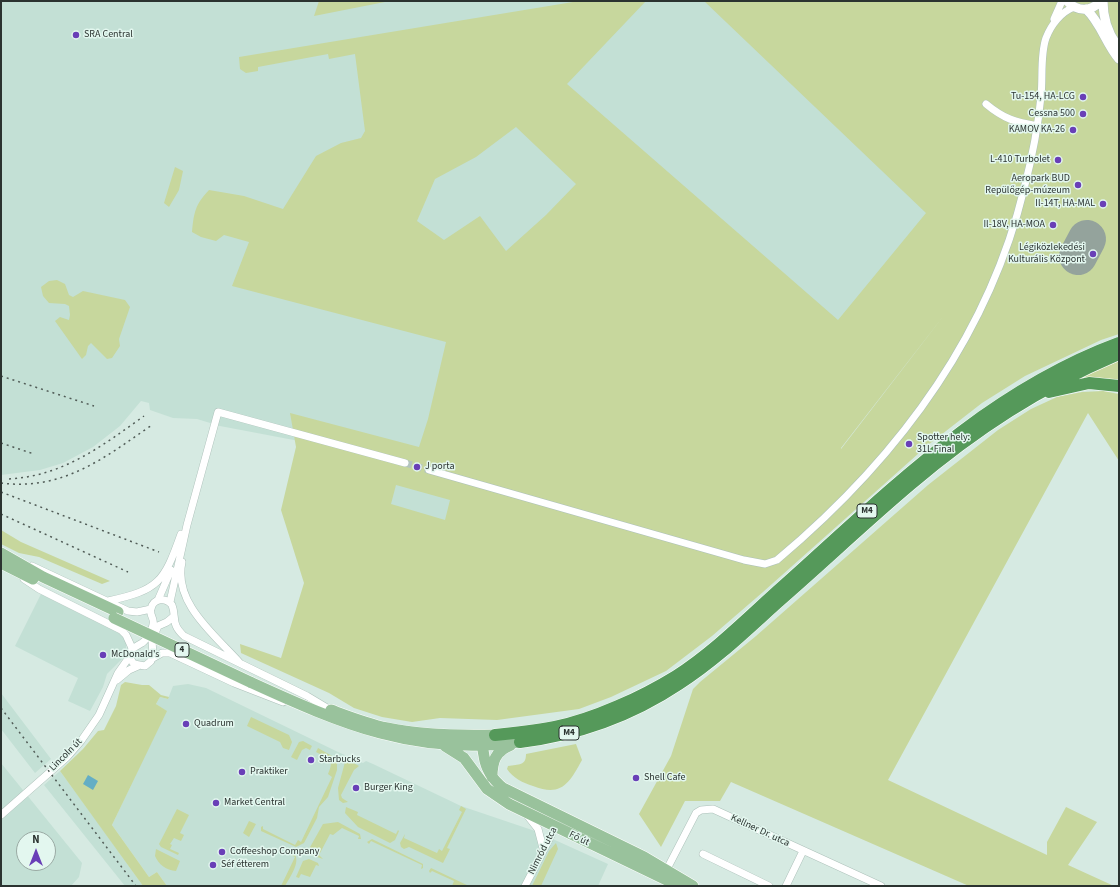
<!DOCTYPE html>
<meta charset="utf-8">
<style>
body{margin:0}
#map{position:relative;width:1120px;height:887px;overflow:hidden;background:#d6eae2;font-family:"Source Sans 3",sans-serif}
canvas{display:block}
.frame{position:absolute;inset:0;border:2px solid #2b3330;pointer-events:none}
.north{position:absolute;left:16px;top:831px;width:40px;height:40px;box-sizing:border-box;background:#e3f7ef;border:1px solid #99a9a3;border-radius:50%;rotate:0deg;font-size:11px;font-weight:700;line-height:16px;text-align:center;color:#2b3330}
.north::after{content:'';display:block;margin:auto;width:14px;height:18px;background:#693fb7;clip-path:polygon(50% 0,100% 100%,50% 72%,0 100%)}
</style>
<div id="map">
<canvas width="1120" height="887"></canvas>
<div class="frame"></div>
<div class="north">N</div>
</div>
<script>
const ctx = document.querySelector('canvas').getContext('2d');
ctx.lineJoin = 'round';
function fillPath(path, color) { ctx.fillStyle = color; ctx.fill(path, 'evenodd'); }
function trace(path, color, width, dash) { ctx.strokeStyle = color; ctx.lineWidth = width; ctx.lineCap = dash ? 'butt' : 'round'; ctx.setLineDash(dash || []); ctx.stroke(path); }
function write(font, color, halo, rows, align = 'center') {
  ctx.font = font + ' "Source Sans 3",sans-serif'; ctx.lineWidth = 3; ctx.setLineDash([]); ctx.textBaseline = 'middle'; ctx.strokeStyle = halo; ctx.fillStyle = color; for (const [text, x, y, turn = 0] of rows) {
    ctx.save(); ctx.translate(x, y); ctx.rotate((+turn || 0) * Math.PI / 180); ctx.textAlign = isNaN(turn) ? turn : align; if (halo) ctx.strokeText(text, 0, 0); ctx.fillText(text, 0, 0); ctx.restore();
  }
}
fillPath(new Path2D(`
 M1,1H1031L972,279L492,593L320,445L220,426L197,419L173,418L150,410L149,403L141,401L120,426L93,447L63,463L40,470L1,475Z
 M41,594L122,634L126,641V655L107,674L103,687L90,711L68,701L78,678L15,646Z
 M188,684L206,688L338,752L363,763L366,761L373,764L461,806L535,831L608,864L598,886H167L157,872L149,877L112,825L166,711L156,704L160,697L168,699L173,686Z
 M1,693L51,759L35,773L1,729Z
 M1,763L82,863L79,877L71,886H1ZM24,839H48V863H24Z
 M60,771L104,831L143,886H125L44,785Z`), '#c3e0d5');
fillPath(new Path2D(`
 M319,1H390L314,16Z
 M579,1H646L567,84L838,320L926,213L704,1H1119V334L1101,340L1025,376L982,403L928,445L763,592L712,636L666,671L611,697L579,709L497,720L440,718L412,722L382,717L354,708L329,693L241,653L240,644L281,658L304,583L281,510L296,447L290,413L419,447L428,419L446,342L232,286L249,242L224,235L216,241L201,237L192,232C194,212 195,205 209,190L244,196L283,209L316,156L341,143L361,138L365,131L355,54L329,59L328,54L258,67V71L246,73L240,69L239,57ZM516,127L576,184L546,215L506,251L480,216L444,240L417,221L435,179L476,157ZM945,314L841,449V448ZM396,485L450,500L445,520L391,504Z
 M175,167L183,171L179,190L169,207L164,203Z
 M57,280L65,284L69,295L73,297L83,291L125,300L130,307L119,339L120,346L112,358L107,359L91,343L88,346L86,355L82,359L55,321L60,317L69,320L70,315L69,306L65,304L49,303L43,296L41,287L49,281Z
 M1119,361V381H1070Z
 M1103,391L1119,394V461L1088,413L888,780L1047,855V842L1066,807L1097,822L1068,865L1114,886H969L731,782L720,801H685L661,847L639,814L671,756L693,689L700,682L756,636L928,485L998,430L1031,409L1057,397L1082,392Z
 M1,530L21,542L110,581L102,584L39,557L19,553L1,544Z
 M125,682L142,685H149L161,695L169,697L168,699L160,697L156,704L167,711L112,825L149,877L157,872L167,886H143L60,771L83,749L98,731L104,730L116,706L121,685Z
 M251,717L289,735L292,742L289,750L283,748L280,742L247,726Z
 M303,741L312,746L310,750L306,748L302,750L297,760L291,757L299,742Z
 M576,744L582,760C569,784 561,797 533,786C523,783 513,778 507,769L508,766C519,764 526,766 526,754Z
 M318,748L332,756L337,763V770L328,797L319,807L317,818L304,843L296,847L261,831V827L263,826V829L295,845L298,840L301,842L332,777L328,774C335,759 329,759 316,752Z
 M348,760L359,766L354,770L341,795L342,798L348,802L343,803L339,800L338,788L345,762Z
 M461,806L466,809L447,848L450,849L443,863L409,847L404,849L401,847L400,843L405,834L404,838L437,853L439,849L442,851L462,812L459,810Z
 M346,807L358,812L357,815L396,834L398,830L399,831L395,840L390,843L358,827L345,813Z
 M177,809L189,815L180,833L184,835L181,841L174,838L170,844L172,845L170,849L179,853L178,855L161,847L159,844Z
 M249,821L256,824L249,837L243,833Z
 M338,822L360,834L361,839H358L359,836L342,828L333,835L330,834L319,855L323,859L311,855L309,849L323,824Z
 M372,839L423,864V868L421,869L422,865L371,841L369,844L367,842Z
 M556,843L558,849L541,886H532L549,851Z
 M156,849L180,861L176,871C166,870 159,865 155,856Z
 M291,851C304,858 290,877 285,886H281L295,857L289,854Z
 M309,859L318,863L319,866L316,865L310,877L301,874L299,878L296,877L303,861Z
 M431,868L469,886H452L454,881L432,871L430,873L429,871Z`), '#c7d79d');
fillPath(new Path2D(`
 M88,775L98,781L93,790L83,784Z`), '#64aec5');
trace(new Path2D(`
 M1078,256L1087,239`), '#94a39c', 38);
trace(new Path2D(`
 M405,463L429,470`), '#b4c5be', 7, [7, 3.5]);
const street = new Path2D(`
 M1054,19L1062,1
 M986,104C1004,119 1015,122 1038,126
 M429,470L744,560L765,564L777,560C895,461 987,341 1024,189C1032,158 1038,128 1041,96C1043,78 1040,55 1046,38C1051,25 1061,12 1074,7
 M182,562C173,603 215,635 239,662
 M32,566L128,611L137,612L151,609
 M24,579L39,589L121,630L126,635L132,648
 M158,600L171,570
 M108,601C159,590 164,582 181,534
 M170,602L187,525L218,412L405,463
 M173,617L167,622L158,626L152,640L153,655L151,661L145,666L134,664C124,652 133,648 142,643C145,641 148,636 149,633C151,631 153,627 153,624C155,619 149,615 151,609C153,598 166,597 172,605C177,618 170,623 184,636L307,696L332,711
 M153,658L162,653H170L234,683L283,702
 M117,680L129,670L138,666
 M1,815L67,757L81,741L99,715L118,673L130,656
 M527,815L538,829L543,848
 M703,854L769,886
 M667,869L696,813L701,810L713,809L881,886
 M525,886L557,824
 M786,886L803,851`);
const secondary = new Path2D(`
 M1067,1C1077,12 1091,12 1101,1
 M1103,1C1103,19 1108,34 1119,48
 M1086,9C1101,23 1106,44 1119,59`);
const primary = new Path2D(`
 M1,553L43,577L118,612
 M1,563L33,579
 M250,682C342,724 415,756 520,742
 M331,710C350,717 368,724 387,728C422,735 460,736 495,735
 M465,736L480,741C483,746 483,751 484,756C486,770 492,779 503,788L644,857L693,886
 M445,746L464,758L487,789L509,804L679,886
 M492,777C492,762 495,751 511,745`);
const highway = new Path2D(`
 M1049,392L1089,383L1119,386
 M495,735C515,733 535,731 555,727C594,719 642,697 676,676C715,651 748,617 783,586C886,494 986,392 1119,343
 M520,742C577,735 631,716 679,684C715,661 746,631 777,603C822,564 865,523 910,485C976,429 1039,388 1119,354`);
trace(street, '#adc1ba', 8);
trace(secondary, '#adc1ba', 10);
trace(primary, '#fff', 12);
trace(highway, '#fff', 13);
trace(street, '#fff', 7);
trace(secondary, '#fff', 9);
trace(primary, '#99c29c', 11);
trace(highway, '#55995a', 12);
trace(new Path2D(`
 M1,376L94,406
 M1,443L34,454
 M9,479C63,476 102,446 144,416
 M1,483C63,491 104,458 152,425
 M1,492L159,552
 M1,514L128,572
 M1,708L136,886`), '#515c57', 1.5, [2, 4]);
const primaryBridge = new Path2D(`
 M114,618L250,682`);
trace(primaryBridge, '#fff', 12, []);
trace(primaryBridge, '#99c29c', 11);
for (const [x, y, r, color] of [
 [76,35,4,"#693fb7"],
 [1083,97,4,"#693fb7"],
 [1083,114,4,"#693fb7"],
 [1073,130,4,"#693fb7"],
 [1058,160,4,"#693fb7"],
 [1078,185,4,"#693fb7"],
 [1103,204,4,"#693fb7"],
 [1053,225,4,"#693fb7"],
 [1093,254,4,"#693fb7"],
 [909,444,4,"#693fb7"],
 [417,467,4,"#693fb7"],
 [103,655,4,"#693fb7"],
 [186,724,4,"#693fb7"],
 [311,760,4,"#693fb7"],
 [242,772,4,"#693fb7"],
 [636,778,4,"#693fb7"],
 [356,788,4,"#693fb7"],
 [216,803,4,"#693fb7"],
 [222,852,4,"#693fb7"],
 [213,865,4,"#693fb7"]
]) { const dot = new Path2D(); dot.arc(x, y, r, 0, 2 * Math.PI); ctx.fillStyle = color; ctx.fill(dot); trace(dot, '#e3f7ef', 1.5); }
for (const [x, y, w] of [
 [867,511,20],
 [182,650,14],
 [569,733,20]
]) { const box = new Path2D(); box.roundRect(x - w / 2, y - 7, w, 14, 3); ctx.fillStyle = '#e3f7ef'; ctx.fill(box); trace(box, '#2b3330', 1); }
write('bold 9px', '#2b3330', null, [
 ["M4",867,511],
 ["4",182,650],
 ["M4",569,733]
]);
write('10px', '#2b3330', '#e3f7ef', [
 ["SRA Central",84,35],
 ["Tu-154, HA-LCG",1075,97,"right"],
 ["Cessna 500",1075,114,"right"],
 ["KAMOV KA-26",1065,130,"right"],
 ["L-410 Turbolet",1050,160,"right"],
 ["Aeropark BUD",1070,179,"right"],
 ["Repülőgép-múzeum",1070,191,"right"],
 ["Il-14T, HA-MAL",1095,204,"right"],
 ["Il-18V, HA-MOA",1045,225,"right"],
 ["Légiközlekedési",1085,248,"right"],
 ["Kulturális Központ",1085,260,"right"],
 ["Spotter hely:",917,438],
 ["31L Final",917,450],
 ["J porta",425,467],
 ["McDonald's",111,655],
 ["Quadrum",194,724],
 ["Starbucks",319,760],
 ["Praktiker",250,772],
 ["Shell Cafe",644,778],
 ["Burger King",364,788],
 ["Market Central",224,803],
 ["Coffeeshop Company",230,852],
 ["Séf étterem",221,865]
], 'left');
write('10px', '#2b3330', '#e3f7ef', [
 ["Lincoln út",66,755,-45],
 ["Kellner Dr. utca",760,831,25],
 ["Fő út",579,839,26],
 ["Nimród utca",543,851,-63]
]);
</script>
